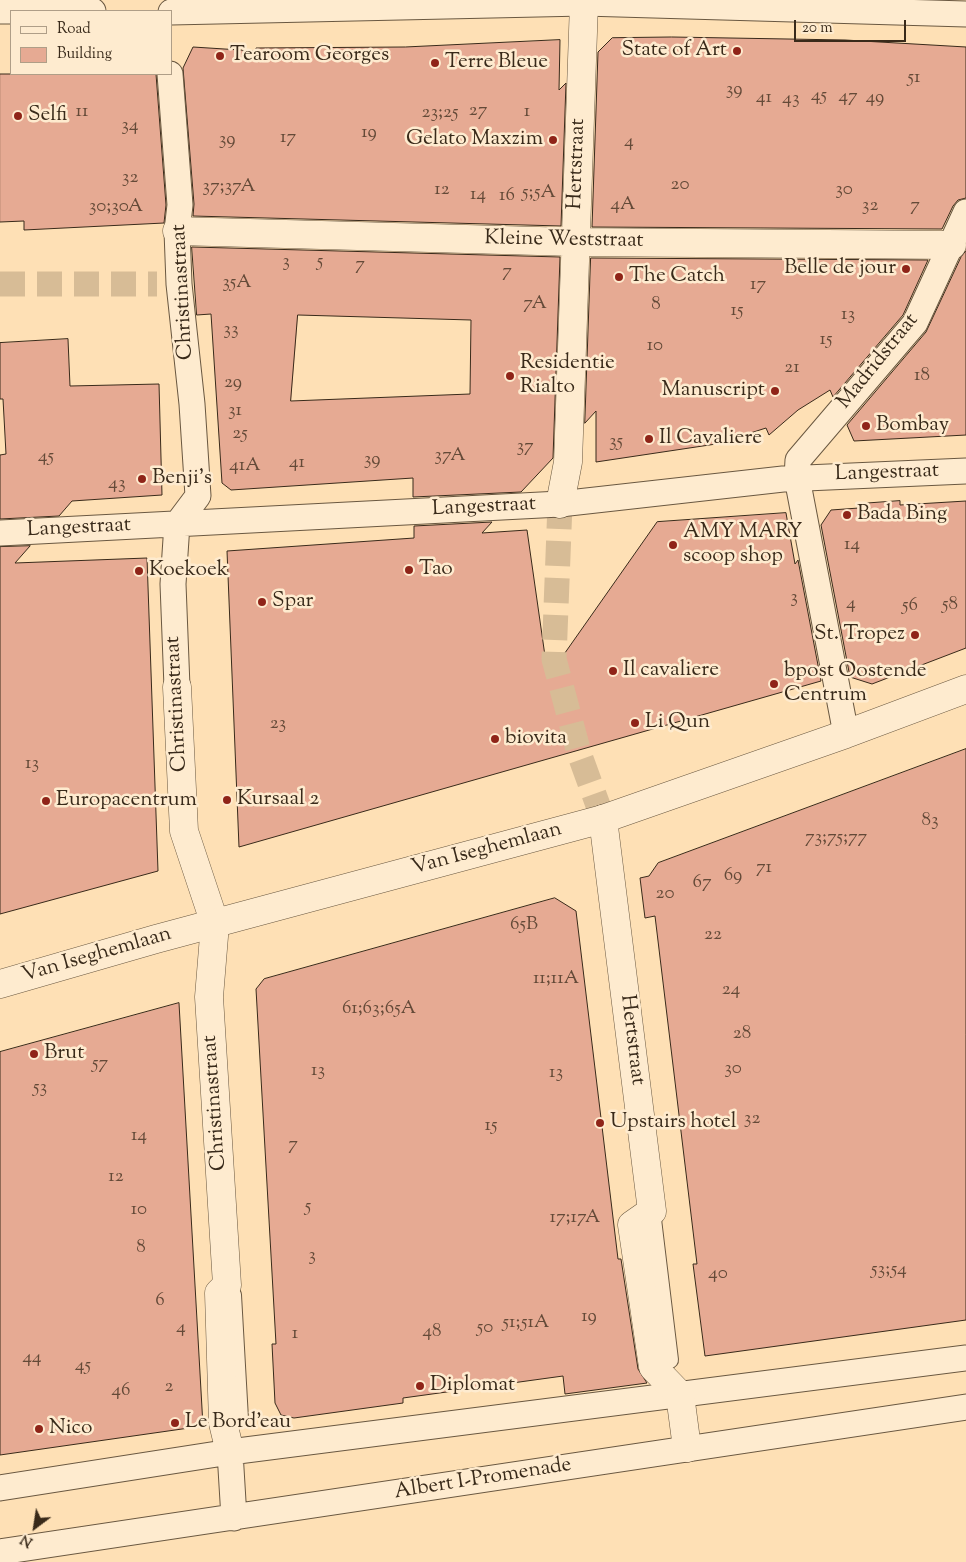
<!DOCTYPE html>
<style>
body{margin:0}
#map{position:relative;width:966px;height:1562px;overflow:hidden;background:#fee0b5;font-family:"Sorts Mill Goudy",serif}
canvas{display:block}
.legend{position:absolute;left:10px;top:10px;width:162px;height:65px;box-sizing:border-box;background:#feebcf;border:1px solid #af9e87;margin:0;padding:6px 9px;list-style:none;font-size:15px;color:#392a1a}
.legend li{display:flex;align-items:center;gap:10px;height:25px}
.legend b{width:25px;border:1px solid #af9e87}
.north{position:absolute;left:10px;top:1502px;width:50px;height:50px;-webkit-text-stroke:4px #feebcf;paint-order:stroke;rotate:211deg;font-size:14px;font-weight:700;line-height:20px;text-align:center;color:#392a1a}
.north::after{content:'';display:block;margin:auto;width:18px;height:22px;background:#392a1a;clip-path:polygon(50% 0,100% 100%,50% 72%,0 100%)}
.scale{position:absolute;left:794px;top:20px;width:112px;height:22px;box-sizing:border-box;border:2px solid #392a1a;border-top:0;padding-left:6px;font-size:15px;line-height:18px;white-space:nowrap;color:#392a1a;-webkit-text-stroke:4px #feebcf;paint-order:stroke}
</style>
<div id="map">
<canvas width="966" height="1562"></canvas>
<ul class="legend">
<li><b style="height:6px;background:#feebcf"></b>Road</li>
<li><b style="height:14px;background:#e6aa93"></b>Building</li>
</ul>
<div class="north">N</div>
<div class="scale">20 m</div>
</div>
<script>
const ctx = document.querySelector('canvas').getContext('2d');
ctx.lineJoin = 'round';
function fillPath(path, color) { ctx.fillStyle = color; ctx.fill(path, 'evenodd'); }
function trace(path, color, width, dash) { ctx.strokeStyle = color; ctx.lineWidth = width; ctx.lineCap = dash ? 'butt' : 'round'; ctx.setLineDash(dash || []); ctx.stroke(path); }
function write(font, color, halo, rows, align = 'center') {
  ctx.font = font + ' "Sorts Mill Goudy",serif'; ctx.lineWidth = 5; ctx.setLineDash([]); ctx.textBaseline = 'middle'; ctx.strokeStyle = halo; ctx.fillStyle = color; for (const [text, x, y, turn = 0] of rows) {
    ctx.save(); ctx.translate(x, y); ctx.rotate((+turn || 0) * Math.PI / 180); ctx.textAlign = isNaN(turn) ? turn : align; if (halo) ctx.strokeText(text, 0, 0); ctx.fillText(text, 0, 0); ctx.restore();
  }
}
const building = new Path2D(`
 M672,37L845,40L966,47V198L958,200L953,206L942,229L592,227L598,52L612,38Z
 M560,40L559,90L566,83L561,226L193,216L194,204L183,68L193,47L256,51V48L405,47Z
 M0,74H156L166,205L164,223L24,230V221L0,222Z
 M192,247L560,257L553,458L521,492L413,497V478L231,490L222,483L211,314L197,315ZM298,315L471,320L470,394L291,401Z
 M966,251V435L854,441L847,425L926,332L961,257Z
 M591,258L928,260L903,315L833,397L830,390L798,410L769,435L766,428L716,444L596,462V411L585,423Z
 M68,339L70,386L159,384L162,495L72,501L59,516L0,519V455L6,454L3,399H0V343Z
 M900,501V505L966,501V648L872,684L850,677L821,525L831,510L859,508V504Z
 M786,513L795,564L798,560L821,681L239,847L227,551L414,538V526L492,522L482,533L527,530L548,677L657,522Z
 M30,546L15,563L147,558L158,871L0,914V547Z
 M966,749V1320L705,1356L693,1264H697L655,916L645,918L640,878L649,876L658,863Z
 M555,898L576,911L618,1259H621L638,1369L647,1383L565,1394L563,1376L403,1398V1403L294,1418L281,1415L275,1403L272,1344H276L256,989L264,979Z
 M179,1003L203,1426L0,1455V1052Z`);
fillPath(building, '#e6aa93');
trace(building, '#392a1a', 1);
trace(new Path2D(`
 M0,284H157
 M560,504L554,659L579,753L603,819`), '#d7bc96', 25, [25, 12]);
const service = new Path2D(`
 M652,1211L670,1360
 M227,1285L233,1295L240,1419`);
const pedestrian = new Path2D(`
 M0,11H93
 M171,12L584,3L966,14
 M170,74L180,205L177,231L179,284L192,404L198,496L177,524L173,584L177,687
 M0,533L560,504L783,479L966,471
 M846,734L797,478L798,460L915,323L966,212
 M230,1452L234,1518
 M0,1488L230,1452L966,1358
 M0,1552L966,1407`);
const minor = new Path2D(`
 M177,231L574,242L952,245
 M560,504L568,462L584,3
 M177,687L184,831L215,924L209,997L227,1285L219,1293L223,1423L230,1452
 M603,819L652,1211L632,1225L653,1367L680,1395L687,1448`);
const tertiary = new Path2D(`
 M0,984L156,939L603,819L846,734L966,689`);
trace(service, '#6a5841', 18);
trace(pedestrian, '#6a5841', 27);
trace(minor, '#6a5841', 29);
trace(tertiary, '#6a5841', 29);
trace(service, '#feebcf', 16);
trace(pedestrian, '#feebcf', 25);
trace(minor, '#feebcf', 28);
trace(tertiary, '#feebcf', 28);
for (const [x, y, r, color] of [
 [737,51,5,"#8f2418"],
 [220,56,5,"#8f2418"],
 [435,63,5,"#8f2418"],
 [18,116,5,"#8f2418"],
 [553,140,5,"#8f2418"],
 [906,269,5,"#8f2418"],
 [619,277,5,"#8f2418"],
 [510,376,5,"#8f2418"],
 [775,391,5,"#8f2418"],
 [866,426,5,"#8f2418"],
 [649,439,5,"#8f2418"],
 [142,479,5,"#8f2418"],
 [847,515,5,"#8f2418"],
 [673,545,5,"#8f2418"],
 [409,570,5,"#8f2418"],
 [139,571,5,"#8f2418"],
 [262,602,5,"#8f2418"],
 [915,635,5,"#8f2418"],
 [613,671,5,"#8f2418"],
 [774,684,5,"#8f2418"],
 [635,723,5,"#8f2418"],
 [495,739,5,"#8f2418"],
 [227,800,5,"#8f2418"],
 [46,801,5,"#8f2418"],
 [34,1054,5,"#8f2418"],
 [600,1123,5,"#8f2418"],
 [420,1386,5,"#8f2418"],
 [175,1423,5,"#8f2418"],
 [39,1429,5,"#8f2418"]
]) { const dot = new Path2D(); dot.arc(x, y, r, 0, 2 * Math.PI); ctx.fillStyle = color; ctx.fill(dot); trace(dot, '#feebcf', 2); }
write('19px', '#644a38', null, [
 ["51",914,79],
 ["39",734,91],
 ["45",819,97],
 ["47",848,98],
 ["41",764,99],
 ["49",875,99],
 ["43",791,100],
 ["27",478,112],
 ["11",82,113],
 ["1",527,113],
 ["23;25",440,114],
 ["34",130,127],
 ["19",369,134],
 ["17",288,139],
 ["39",227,141],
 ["4",629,143],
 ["32",130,179],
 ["20",680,186],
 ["37;37A",229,188],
 ["12",442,191],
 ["30",844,191],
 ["5;5A",539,194],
 ["14",478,196],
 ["16",507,197],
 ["4A",623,206],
 ["32",870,207],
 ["7",915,207],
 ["30;30A",116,208],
 ["3",286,263],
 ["5",320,263],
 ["7",360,266],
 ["7",507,273],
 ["35A",237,284],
 ["17",758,286],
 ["7A",535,305],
 ["8",656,306],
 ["15",737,312],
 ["13",848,316],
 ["33",231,331],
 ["15",826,341],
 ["10",655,347],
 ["21",792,369],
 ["18",922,377],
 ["29",233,384],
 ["31",235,412],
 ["25",240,435],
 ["35",616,443],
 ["37",525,448],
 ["37A",450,457],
 ["45",46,458],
 ["39",372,461],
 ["41",297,464],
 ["41A",245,467],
 ["43",117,485],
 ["14",852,546],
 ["3",794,599],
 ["4",851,605],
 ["58",950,606],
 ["56",910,607],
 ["23",278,725],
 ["13",32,765],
 ["83",930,822],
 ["73;75;77",836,839],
 ["71",764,869],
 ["69",733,877],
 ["67",702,884],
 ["20",665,895],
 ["65B",524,926],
 ["22",713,936],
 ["11;11A",556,980],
 ["24",731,991],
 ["61;63;65A",379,1010],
 ["28",742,1035],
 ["57",100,1065],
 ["30",733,1070],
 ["13",318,1072],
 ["13",556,1074],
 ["53",40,1089],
 ["32",752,1120],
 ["15",491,1127],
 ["14",139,1137],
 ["7",293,1146],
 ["12",116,1178],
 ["5",308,1208],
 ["10",139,1211],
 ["17;17A",575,1219],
 ["8",141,1249],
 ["3",312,1257],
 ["53;54",889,1271],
 ["40",718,1275],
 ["6",160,1302],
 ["19",589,1318],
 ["51;51A",526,1324],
 ["4",181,1329],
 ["50",485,1329],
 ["48",432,1333],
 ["1",295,1335],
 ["44",32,1359],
 ["45",83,1367],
 ["2",169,1388],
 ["46",121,1392]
]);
write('21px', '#392a1a', '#feebcf', [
 ["State of Art",727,51,"right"],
 ["Tearoom Georges",230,56],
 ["Terre Bleue",445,63],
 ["Selfi",28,116],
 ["Gelato Maxzim",543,140,"right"],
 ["Belle de jour",896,269,"right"],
 ["The Catch",629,277],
 ["Residentie",520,364],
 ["Rialto",520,388],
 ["Manuscript",765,391,"right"],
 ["Bombay",876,426],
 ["Il Cavaliere",659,439],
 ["Benji's",152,479],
 ["Bada Bing",857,515],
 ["AMY MARY",683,533],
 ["scoop shop",683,557],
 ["Tao",419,570],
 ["Koekoek",149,571],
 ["Spar",272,602],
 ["St. Tropez",905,635,"right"],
 ["Il cavaliere",623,671],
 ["bpost Oostende",784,672],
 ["Centrum",784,696],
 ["Li Qun",645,723],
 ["biovita",505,739],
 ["Kursaal 2",237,800],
 ["Europacentrum",56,801],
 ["Brut",44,1054],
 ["Upstairs hotel",610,1123],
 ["Diplomat",430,1386],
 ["Le Bord'eau",185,1423],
 ["Nico",49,1429]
], 'left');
write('21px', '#392a1a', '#feebcf', [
 ["Hertstraat",578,164,-88],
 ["Kleine Weststraat",564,241,1],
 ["Christinastraat",184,292,-93],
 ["Madridstraat",879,362,-51],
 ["Langestraat",887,474,-2],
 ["Langestraat",484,508,-3],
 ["Langestraat",79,529,-3],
 ["Christinastraat",178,704,-93],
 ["Van Iseghemlaan",487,850,-15],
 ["Van Iseghemlaan",97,956,-16],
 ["Hertstraat",631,1040,83],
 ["Christinastraat",216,1103,-94],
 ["Albert I-Promenade",483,1480,-9]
]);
</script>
